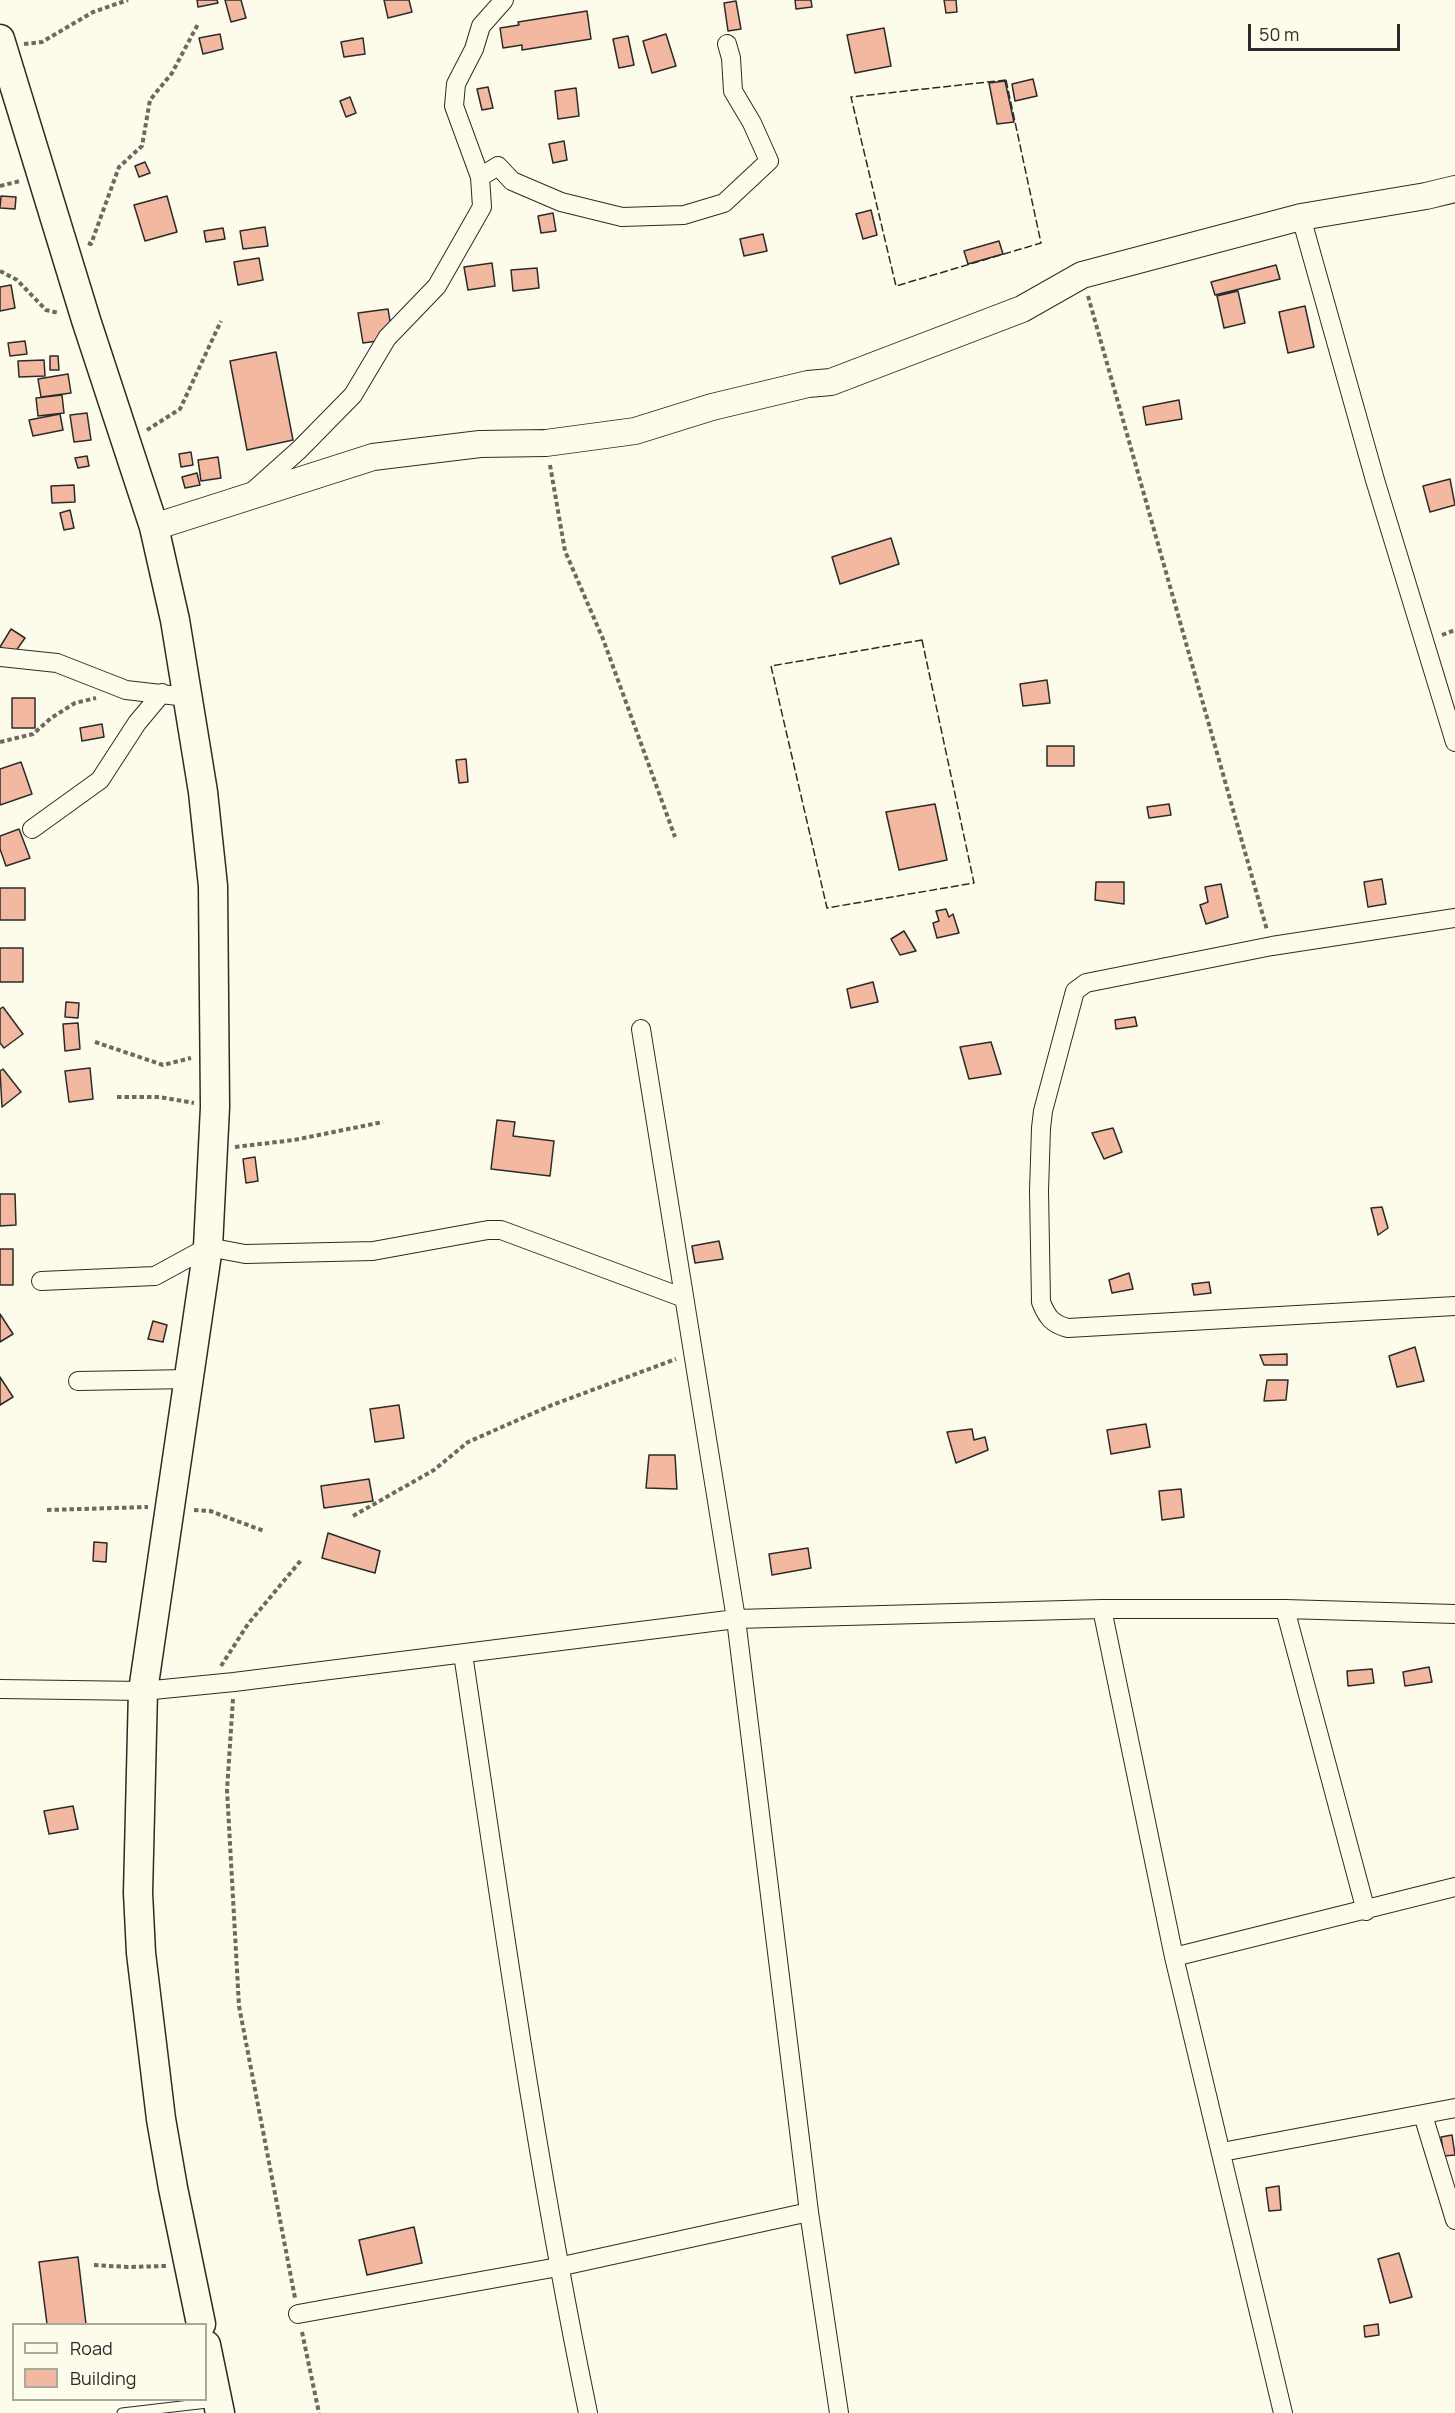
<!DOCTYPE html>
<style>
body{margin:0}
#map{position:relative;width:1455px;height:2413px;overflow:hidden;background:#fdfbea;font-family:Manrope,sans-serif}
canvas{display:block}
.legend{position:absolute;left:12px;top:2323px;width:195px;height:78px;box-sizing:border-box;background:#fdfbea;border:2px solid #a9a89e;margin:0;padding:8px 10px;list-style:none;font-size:18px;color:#2b2b2b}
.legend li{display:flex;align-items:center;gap:12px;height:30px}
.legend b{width:30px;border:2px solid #a9a89e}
.scale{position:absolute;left:1248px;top:24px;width:152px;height:27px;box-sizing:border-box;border:3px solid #2b2b2b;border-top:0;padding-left:8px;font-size:18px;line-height:21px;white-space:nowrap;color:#2b2b2b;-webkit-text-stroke:4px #fdfbea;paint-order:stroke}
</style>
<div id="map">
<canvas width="1455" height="2413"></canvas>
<ul class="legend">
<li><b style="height:8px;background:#fdfbea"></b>Road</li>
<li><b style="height:16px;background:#f2b8a0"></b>Building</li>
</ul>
<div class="scale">50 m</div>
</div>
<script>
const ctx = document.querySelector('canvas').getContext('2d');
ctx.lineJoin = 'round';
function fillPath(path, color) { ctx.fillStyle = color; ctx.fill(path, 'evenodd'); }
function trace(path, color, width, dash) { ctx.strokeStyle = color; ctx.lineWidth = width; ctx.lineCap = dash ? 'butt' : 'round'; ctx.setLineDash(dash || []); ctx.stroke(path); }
const building = new Path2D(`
 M197,0H217L218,3L198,7Z
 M225,0H241L246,18L231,22Z
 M384,0H409L412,12L388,18Z
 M795,0H811L812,7L796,9Z
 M944,0H956L957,12L946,13Z
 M736,1L741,29L728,31L724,3Z
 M587,11L591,39L522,50V45L503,48L500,28L519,25L518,22Z
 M884,28L891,66L855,73L847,35Z
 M220,34L223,49L203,54L199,38Z
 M666,34L676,66L652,73L643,41Z
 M628,36L634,65L619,68L613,39Z
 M363,38L365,54L344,57L341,42Z
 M1033,79L1037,96L1015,101L1012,84Z
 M1005,81L1014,122L997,124L989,83Z
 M488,87L493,108L482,110L477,89Z
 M576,88L579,116L558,119L555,91Z
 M350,97L356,113L346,117L340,101Z
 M564,141L567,160L553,163L549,144Z
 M145,162L150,173L139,177L135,166Z
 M1,196L16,197L15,209L0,208Z
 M167,196L177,232L145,241L134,205Z
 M871,210L877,235L863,239L856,214Z
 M553,213L556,231L541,233L538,216Z
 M265,227L268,246L243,249L240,231Z
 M223,228L225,239L206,242L204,231Z
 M763,234L767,251L744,256L740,239Z
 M999,241L1003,254L968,264L964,251Z
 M259,258L263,280L238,285L234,262Z
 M492,263L495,286L468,290L464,267Z
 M1276,265L1280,279L1215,295L1211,282Z
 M537,268L539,288L513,291L511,270Z
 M11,285L15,308L0,311V287Z
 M1238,291L1245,323L1224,328L1217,296Z
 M1305,306L1314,347L1288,353L1279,312Z
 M388,309L391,327L385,340L363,343L358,313Z
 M25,341L27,354L10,356L8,343Z
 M276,352L293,440L247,450L230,361Z
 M50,356H58L59,370H50Z
 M44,360L45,376L19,377L18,361Z
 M68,374L71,393L41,397L38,379Z
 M62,395L64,413L38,416L36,398Z
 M1179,400L1182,419L1146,425L1143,407Z
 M87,413L91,440L74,442L70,415Z
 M60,414L63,430L33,436L29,420Z
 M191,452L193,465L181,467L179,454Z
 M87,456L89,466L78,468L75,458Z
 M218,457L221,478L201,481L198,460Z
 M197,473L200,485L185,488L182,477Z
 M1450,479L1455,505L1430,512L1423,486Z
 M74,485L75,502L52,503L51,486Z
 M70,510L74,528L64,530L60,513Z
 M891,538L899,564L840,584L832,557Z
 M11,629L25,638L13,655L0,647Z
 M1047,680L1050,703L1023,706L1020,684Z
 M12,698H35V728H12Z
 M102,724L104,737L82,741L80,728Z
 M1047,746H1074V766H1047Z
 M466,759L468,782L459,783L456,760Z
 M21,762L32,794L0,805V769Z
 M935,804L947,860L899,870L886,812Z
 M1169,804L1171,815L1149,818L1147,807Z
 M19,829L30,858L6,866L0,849V836Z
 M1382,879L1386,904L1368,907L1364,882Z
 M1096,882H1124V904L1095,900Z
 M1221,884L1228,917L1206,924L1200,905L1208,902L1205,887Z
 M0,888H25V920H0Z
 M946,909L949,917L953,914L959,933L937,938L933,923L939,921L936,911Z
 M904,931L916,951L900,955L891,939Z
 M0,948H23V982H0Z
 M873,982L878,1002L851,1008L847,989Z
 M66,1002L79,1003L78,1018L65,1017Z
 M3,1007L23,1034L4,1048L0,1043V1009Z
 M1135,1017L1137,1026L1116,1029L1115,1020Z
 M78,1023L80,1049L65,1051L63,1024Z
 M991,1042L1001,1074L969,1079L960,1047Z
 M90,1068L93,1099L69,1102L65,1071Z
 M3,1069L21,1092L2,1107L0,1071Z
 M497,1120L515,1122L513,1136L554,1141L550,1176L491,1169Z
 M1113,1128L1122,1152L1104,1159L1092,1133Z
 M255,1157L258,1181L246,1183L243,1159Z
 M0,1194H15L16,1225L0,1226Z
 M1382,1207L1388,1228L1378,1235L1371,1208Z
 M719,1241L723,1259L695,1263L692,1246Z
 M0,1249H13V1285H0Z
 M1129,1273L1133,1289L1112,1293L1109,1280Z
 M1209,1282L1211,1293L1194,1295L1192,1284Z
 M0,1314L13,1334L0,1342Z
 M153,1321L167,1325L163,1342L148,1339Z
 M1415,1347L1424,1381L1397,1387L1389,1356Z
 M1287,1354V1365H1264L1260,1355Z
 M0,1377L13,1397L0,1405Z
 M1267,1380H1288L1286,1400L1264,1401Z
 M399,1405L404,1438L375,1442L370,1409Z
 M1146,1424L1150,1447L1111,1454L1107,1430Z
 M972,1429L974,1440L985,1437L988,1450L956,1463L947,1432Z
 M649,1455H675L677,1489L646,1488Z
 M369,1479L373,1501L324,1508L321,1486Z
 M1181,1489L1184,1517L1162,1520L1159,1491Z
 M328,1533L380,1551L375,1573L322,1558Z
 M94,1542L107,1543L106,1562L93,1561Z
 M808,1548L811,1568L772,1575L769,1554Z
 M1429,1667L1432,1682L1405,1686L1403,1672Z
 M1372,1669L1374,1683L1348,1686L1347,1671Z
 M73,1806L78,1829L49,1834L44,1811Z
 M1452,2135L1455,2155L1444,2156L1441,2137Z
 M1279,2186L1281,2210L1269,2211L1266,2188Z
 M414,2227L422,2263L367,2275L359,2240Z
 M1399,2253L1412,2297L1390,2303L1378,2259Z
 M78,2257L86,2324H47L39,2262Z
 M1378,2324L1379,2335L1365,2337L1364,2326Z`);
fillPath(building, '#f2b8a0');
trace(building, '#2b2b2b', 1.5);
const lane = new Path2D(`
 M122,2413L216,2402`);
const street = new Path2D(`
 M480,177L454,106L456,84L474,49L481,26L504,0
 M1301,217L1375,480L1455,742
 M252,492L299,450L353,395L387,338L437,286L482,207L480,177L498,166L512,181L561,202L622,217L684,215L724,203L769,161L752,123L733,91L731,58L727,44
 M0,657L57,663L126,690L187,697
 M32,829L100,780L137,723L162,693
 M1455,918L1272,946L1086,983L1075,991L1043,1111L1041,1128L1039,1191L1041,1302C1047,1317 1052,1324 1068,1328L1455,1306
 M641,1029L736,1619L809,2212L839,2413
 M41,1281L155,1276L208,1247L245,1254L373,1251L488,1230H501L684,1298
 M78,1381L189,1379
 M1102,1609L1174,1957L1283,2413
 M1285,1609L1366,1911
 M463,1654C501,1908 536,2162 588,2413
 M0,1689L143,1691L234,1682L736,1619L1102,1609H1285L1455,1614
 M1174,1957L1455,1887
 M1423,2115L1455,2220
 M1222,2152L1455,2108
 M298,2314L558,2267L809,2212`);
const secondary = new Path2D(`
 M154,527L373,457L480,444L546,443L635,431L712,407L808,384L831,382L1022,309L1082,275L1301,217L1426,196L1455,189`);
const primary = new Path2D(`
 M0,39L86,320L154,527L175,620L203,792L213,886L215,1107L208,1247L143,1691L138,1893L141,1953L161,2119L173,2188L201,2324
 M206,2345L220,2413`);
trace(lane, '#2b2b2b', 11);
trace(street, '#2b2b2b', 20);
trace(secondary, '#2b2b2b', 28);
trace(primary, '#2b2b2b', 31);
trace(new Path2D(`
 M24,44L42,42L93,12L128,0
 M0,186L20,181
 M88,243L91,244L119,167L142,146L150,100L172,73L198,24
 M0,271L17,280L46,310L59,313
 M1088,296L1267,930
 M147,430L180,409L221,321
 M550,465L565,551L603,639L675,837
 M1442,635L1455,630
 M0,742L33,734L51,718L75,703L96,698
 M95,1042L163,1065L191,1058
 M117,1097H159L194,1103
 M235,1147L294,1140L383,1122
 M47,1510L148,1507
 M194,1510L210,1511L264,1531
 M353,1516L434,1470L468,1442L552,1405L676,1359
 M221,1666L248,1624L302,1559
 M233,1699L227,1790L239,2006L295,2298
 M94,2265L128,2267L166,2266
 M302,2332L319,2413`), '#6a6964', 4, [4.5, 3]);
trace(lane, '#fdfbea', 9);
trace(street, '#fdfbea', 18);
trace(secondary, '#fdfbea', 26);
trace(primary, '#fdfbea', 28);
trace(new Path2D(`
 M1006,80L1041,243L896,286L851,97Z
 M922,640L974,883L827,908L771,666Z`), '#2b2b2b', 1.5, [8, 3]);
</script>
